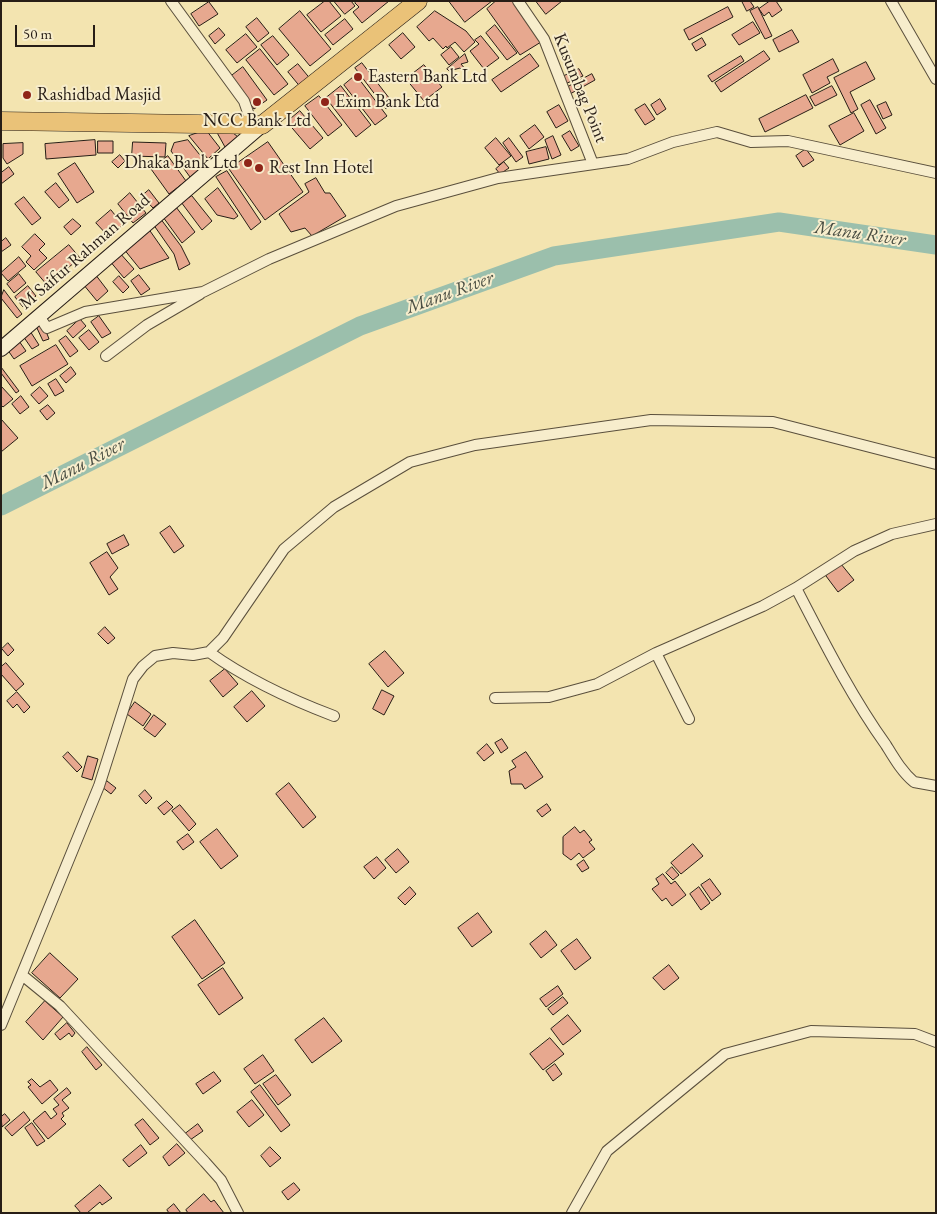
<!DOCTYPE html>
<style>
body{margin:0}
#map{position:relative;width:937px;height:1214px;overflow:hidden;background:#f3e4b0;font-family:"EB Garamond",serif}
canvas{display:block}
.frame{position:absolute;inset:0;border:2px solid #271d16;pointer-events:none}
.scale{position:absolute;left:15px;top:25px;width:80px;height:22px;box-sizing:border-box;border:2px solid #271d16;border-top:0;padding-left:6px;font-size:15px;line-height:18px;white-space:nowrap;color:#271d16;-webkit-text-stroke:4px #f7edcc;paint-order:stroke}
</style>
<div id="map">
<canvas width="937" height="1214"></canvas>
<div class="frame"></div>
<div class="scale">50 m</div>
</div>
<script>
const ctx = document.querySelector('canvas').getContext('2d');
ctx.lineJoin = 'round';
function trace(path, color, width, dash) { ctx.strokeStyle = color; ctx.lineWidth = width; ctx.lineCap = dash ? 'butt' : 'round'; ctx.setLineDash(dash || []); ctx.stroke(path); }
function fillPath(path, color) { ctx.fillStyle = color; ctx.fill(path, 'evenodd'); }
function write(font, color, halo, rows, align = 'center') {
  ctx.font = font + ' "EB Garamond",serif'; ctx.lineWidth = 4; ctx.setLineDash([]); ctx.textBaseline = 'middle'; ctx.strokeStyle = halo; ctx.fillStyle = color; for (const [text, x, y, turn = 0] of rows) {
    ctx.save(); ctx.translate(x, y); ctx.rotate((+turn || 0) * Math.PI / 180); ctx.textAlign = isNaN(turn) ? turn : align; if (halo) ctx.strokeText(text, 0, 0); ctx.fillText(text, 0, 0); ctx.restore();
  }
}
trace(new Path2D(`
 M1,506L360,326L554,256L779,222L936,245`), '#9bbfac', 19);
const building = new Path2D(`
 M325,1H329L341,16L321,32L307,15Z
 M334,1H351L355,6L345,14Z
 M357,1H389L362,23L353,12L359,7L355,3Z
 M449,1H492L465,22Z
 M496,1H514L541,42L520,55L487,9Z
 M536,1H562L546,14Z
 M742,1H750L754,7L747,11Z
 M770,1H776L782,10L772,17L769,12L764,16L759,9Z
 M209,2L218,14L199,26L191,14Z
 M728,7L733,17L689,40L684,30Z
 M758,7L772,36L765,39L750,11Z
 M300,11L331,49L310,66L279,29Z
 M435,11L466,31L475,42L464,52L455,42L447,48L446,46L443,49L433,38L429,41L417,27Z
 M257,18L269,33L258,42L246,27Z
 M345,19L353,29L333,45L325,35Z
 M753,22L760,33L739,45L732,35Z
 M495,25L517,53L507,60L486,33Z
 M219,28L225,35L215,44L209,36Z
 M792,30L799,42L779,52L773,40Z
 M403,33L415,47L401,59L389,45Z
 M246,34L257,47L237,63L226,50Z
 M273,36L289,55L277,65L261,45Z
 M481,36L499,58L484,69L470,51L479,44L475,40Z
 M702,38L706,45L696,51L692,44Z
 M451,47L459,57L449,65L441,55Z
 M260,49L288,84L274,95L246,60Z
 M764,51L770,59L721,92L715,83Z
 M465,54L468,62L461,64L466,70L464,72L460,68L449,71L447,69Z
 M530,54L539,66L501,92L492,80Z
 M741,56L744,61L712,82L708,76Z
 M833,59L839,71L827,77L830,83L812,93L803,75Z
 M866,62L875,79L850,92L858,109L851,113L834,78Z
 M362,63L393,103L386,109L355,68Z
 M298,64L312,81L302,89L288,72Z
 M424,65L442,87L424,101L406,79Z
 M243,67L267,100L254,109L230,77Z
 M579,69L583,76L565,84L562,77Z
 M592,74L595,80L570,94L566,88Z
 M356,75L387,116L375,125L344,85Z
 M341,86L371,125L356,137L326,98Z
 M832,86L837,95L815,106L810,97Z
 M806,95L813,108L765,132L759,119Z
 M319,96L342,125L328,136L305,106Z
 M660,99L666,109L657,115L651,105Z
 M870,100L886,128L876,134L861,105Z
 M886,102L892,115L883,119L877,106Z
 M645,104L655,119L645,125L635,110Z
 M559,105L568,121L556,128L547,112Z
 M300,111L323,138L310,149L287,122Z
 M854,113L864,131L840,145L829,126Z
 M535,125L544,137L529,149L520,136Z
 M227,128L238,137L225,147L215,129Z
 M206,130L220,148L208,159L189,136Z
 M570,131L579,146L571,151L562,136Z
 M553,136L561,155L552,159L545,140Z
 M496,138L511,156L499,165L485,148Z
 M509,138L523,157L516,162L503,143Z
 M95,140L96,155L46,159L45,144Z
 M188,140L207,164L190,177L171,151L174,143Z
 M98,141H113V153H98Z
 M133,142L166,143L165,157L132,156Z
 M268,142L303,192L265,220L229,169Z
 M23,143V154L7,164L3,158V144Z
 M546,147L549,159L529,164L526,152Z
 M806,149L814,160L803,167L796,156Z
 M120,155L125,161L118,168L112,162Z
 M168,156L186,181L169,194L151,169Z
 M504,162L509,168L500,174L496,169Z
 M75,163L94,192L77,203L58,174Z
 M9,167L14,174L1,184V173Z
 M227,171L261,222L251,230L216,177Z
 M316,178L325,193H330L346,216L312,236L305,228L291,232L279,214L309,192L305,184Z
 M56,183L69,200L59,208L45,192Z
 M218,188L238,216L234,219L217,215L205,199Z
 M149,190L159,203L153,208L142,196Z
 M130,193L146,213L133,223L118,204Z
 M192,196L212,221L202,230L181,202Z
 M24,197L41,218L32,225L15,204Z
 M176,207L195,232L182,243L163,217Z
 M111,210L123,225L109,237L96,223Z
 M160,218L181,246L190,264L179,270L174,254L153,224Z
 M73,219L81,226L71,235L64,227Z
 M148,228L169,258L140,269L123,248Z
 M35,234L45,244L39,250L47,258L34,270L26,262L31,256L22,247Z
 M6,238L11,245L1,252V242Z
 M69,245L80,258L47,285L36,272Z
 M119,252L134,269L124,278L109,260Z
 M19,257L26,266L8,281L1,273Z
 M19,274L26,283L14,293L7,284Z
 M95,274L108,291L97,301L83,284Z
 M139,275L150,289L141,295L131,281Z
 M119,276L129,287L123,293L113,282Z
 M28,286L36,296L23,307L15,297Z
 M4,290L22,314L17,318L1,298Z
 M99,316L111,333L102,338L91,322Z
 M80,319L86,326L73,338L67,331Z
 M43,323L49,339L43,341L36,326Z
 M89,330L99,342L89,350L79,338Z
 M30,331L39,345L32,349L23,336Z
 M66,336L78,351L70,357L59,341Z
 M19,341L26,351L14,359L7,349Z
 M56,345L68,364L32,386L20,366Z
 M1,367L19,391L16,393L1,373Z
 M71,367L76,374L66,383L60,376Z
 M56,379L64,391L55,396L48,384Z
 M1,386L13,399L3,407L1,405Z
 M40,387L48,396L39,404L31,395Z
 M21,396L29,407L20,414L12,404Z
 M48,405L55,413L47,420L40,411Z
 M1,419L18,438L1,452Z
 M170,526L184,546L174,553L160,533Z
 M124,535L129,545L112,554L107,544Z
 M107,552L118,568L110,577L118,589L109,595L90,563Z
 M841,564L854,580L838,592L826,576Z
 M105,627L115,638L108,644L98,634Z
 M8,643L14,650L8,656L2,649Z
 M385,651L404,673L388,687L369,664Z
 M6,663L24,684L16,691L1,674V667Z
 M225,669L238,684L223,697L210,681Z
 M382,690L394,696L384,715L373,709Z
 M252,691L265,706L247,722L234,707Z
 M17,692L30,707L24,713L17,704L13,708L7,701Z
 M135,702L151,714L143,726L127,714Z
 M154,715L166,724L155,737L144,729Z
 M502,739L508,748L501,753L495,743Z
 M487,744L494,753L484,761L477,753Z
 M68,752L82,767L77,772L63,757Z
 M526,752L543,777L525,789L522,784H511L509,771L516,767L512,761Z
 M88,756L98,759L92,780L82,777Z
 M107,781L116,788L111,794L102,787Z
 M289,783L316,817L303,828L276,794Z
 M145,790L152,798L146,804L139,796Z
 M167,801L173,807L164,815L158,808Z
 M547,804L551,810L542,817L537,811Z
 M180,805L196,824L189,831L172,811Z
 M575,827L580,833L584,830L592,840L589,842L595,849L583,858L579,853L571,860L563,854V837Z
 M217,829L238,856L221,869L200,842Z
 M188,834L194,842L183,850L177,842Z
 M693,844L703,856L681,874L671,863Z
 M398,849L409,862L396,873L385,860Z
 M377,857L386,868L374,879L364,867Z
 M584,860L589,868L582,872L577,865Z
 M672,867L679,875L673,880L666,873Z
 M663,874L671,884L675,881L686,895L672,906L666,898L662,901L652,889L659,884L656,879Z
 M710,879L721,894L712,901L701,885Z
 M410,887L416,894L405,905L398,898Z
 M699,887L710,903L701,910L690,894Z
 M478,913L492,932L472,947L458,928Z
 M195,920L225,963L202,979L172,937Z
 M546,931L557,945L541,958L530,944Z
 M577,939L591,958L575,970L561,951Z
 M50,953L78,979L60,998L32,973Z
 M669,965L679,978L664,990L653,978Z
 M223,968L243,998L219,1015L198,985Z
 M558,986L563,994L546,1007L540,999Z
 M563,997L568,1003L553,1015L548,1009Z
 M45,1001L63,1017L43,1040L26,1022Z
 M568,1015L581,1031L563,1045L551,1029Z
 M324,1018L342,1041L312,1063L295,1040Z
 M67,1023L75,1033L72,1037L69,1033L60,1040L55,1034Z
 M550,1038L564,1054L543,1070L530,1054Z
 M87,1047L102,1065L96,1070L82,1052Z
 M263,1055L274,1071L255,1084L244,1069Z
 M555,1064L562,1074L553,1081L546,1071Z
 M214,1072L221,1081L203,1094L196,1084Z
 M276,1075L291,1095L278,1105L263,1084Z
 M32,1079L40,1087L50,1080L58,1090L42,1104L28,1087L31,1085L28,1082Z
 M260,1085L290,1125L281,1132L251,1092Z
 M67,1088L71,1093L62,1100L69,1108L62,1113L64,1116L61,1119L66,1124L48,1139L33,1121L45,1111L51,1119L57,1114L53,1109L59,1105L54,1099Z
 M252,1100L264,1115L249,1127L237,1112Z
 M24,1112L30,1120L12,1136L5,1128Z
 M5,1114L10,1120L2,1127L1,1117Z
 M143,1119L159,1138L150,1145L135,1125Z
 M32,1123L45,1141L37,1146L25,1128Z
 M198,1124L203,1131L190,1140L185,1134Z
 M177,1144L185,1153L169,1166L163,1157Z
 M141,1145L147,1153L129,1167L123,1160Z
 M270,1147L281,1158L270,1167L261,1156Z
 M294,1183L300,1190L288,1200L282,1192Z
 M100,1185L112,1198L102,1205L100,1202L87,1213H81L75,1206Z
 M204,1194L211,1202L214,1200L224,1213H188L186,1210Z
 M174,1204L181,1213H169L167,1210Z`);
fillPath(building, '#e7a88f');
trace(building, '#271d16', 1);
const street = new Path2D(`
 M171,1L244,101L252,124
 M518,1L544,39L593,164
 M891,1L936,79
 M39,316L47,328L85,312L203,292L269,259L396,206L498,178L628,159L673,142L717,132L751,142L788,141L936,173
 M106,356L147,325L200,294
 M796,588C824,642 851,696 886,745C894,758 902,772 914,782L936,786
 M209,652C248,680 289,699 334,716
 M656,653L689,719
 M495,698L549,697L597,684L656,653L763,606L796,588L854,551L892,534L936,524
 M22,975L60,1006L205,1162L221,1180L238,1213
 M1,1025L99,786L133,679L143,666L155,656L173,653L193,655L209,652L223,638L284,549L334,507L410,462L475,445L651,420L773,422L936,464
 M572,1213L607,1151L725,1054L811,1031L915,1034L936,1042`);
const secondary = new Path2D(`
 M1,349L262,125`);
const highway = new Path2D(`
 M1,121L262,125L418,1`);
trace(street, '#5a4f3c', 12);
trace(secondary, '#271d16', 16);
trace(highway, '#271d16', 19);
trace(street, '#f7edcc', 10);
trace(secondary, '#f7edcc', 14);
trace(highway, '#eac278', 18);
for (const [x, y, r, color] of [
 [358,77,5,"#8f2418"],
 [27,95,5,"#8f2418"],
 [257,102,5,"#8f2418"],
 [325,102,5,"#8f2418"],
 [248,163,5,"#8f2418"],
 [259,168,5,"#8f2418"]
]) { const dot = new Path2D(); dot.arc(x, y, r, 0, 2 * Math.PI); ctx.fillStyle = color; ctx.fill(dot); trace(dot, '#f7edcc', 2); }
write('18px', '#271d16', '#f7edcc', [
 ["Eastern Bank Ltd",368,77],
 ["Rashidbad Masjid",37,95],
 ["Exim Bank Ltd",335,102],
 ["NCC Bank Ltd",257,121,"center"],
 ["Dhaka Bank Ltd",238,163,"right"],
 ["Rest Inn Hotel",269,168]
], 'left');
write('18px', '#271d16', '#f7edcc', [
 ["Kusumbag Point",580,88,68],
 ["M Saifur Rahman Road",85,252,-41]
]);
write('italic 19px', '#4a4e43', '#f7edcc', [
 ["Manu River",860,234,8],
 ["Manu River",450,293,-20],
 ["Manu River",83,464,-27]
]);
</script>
